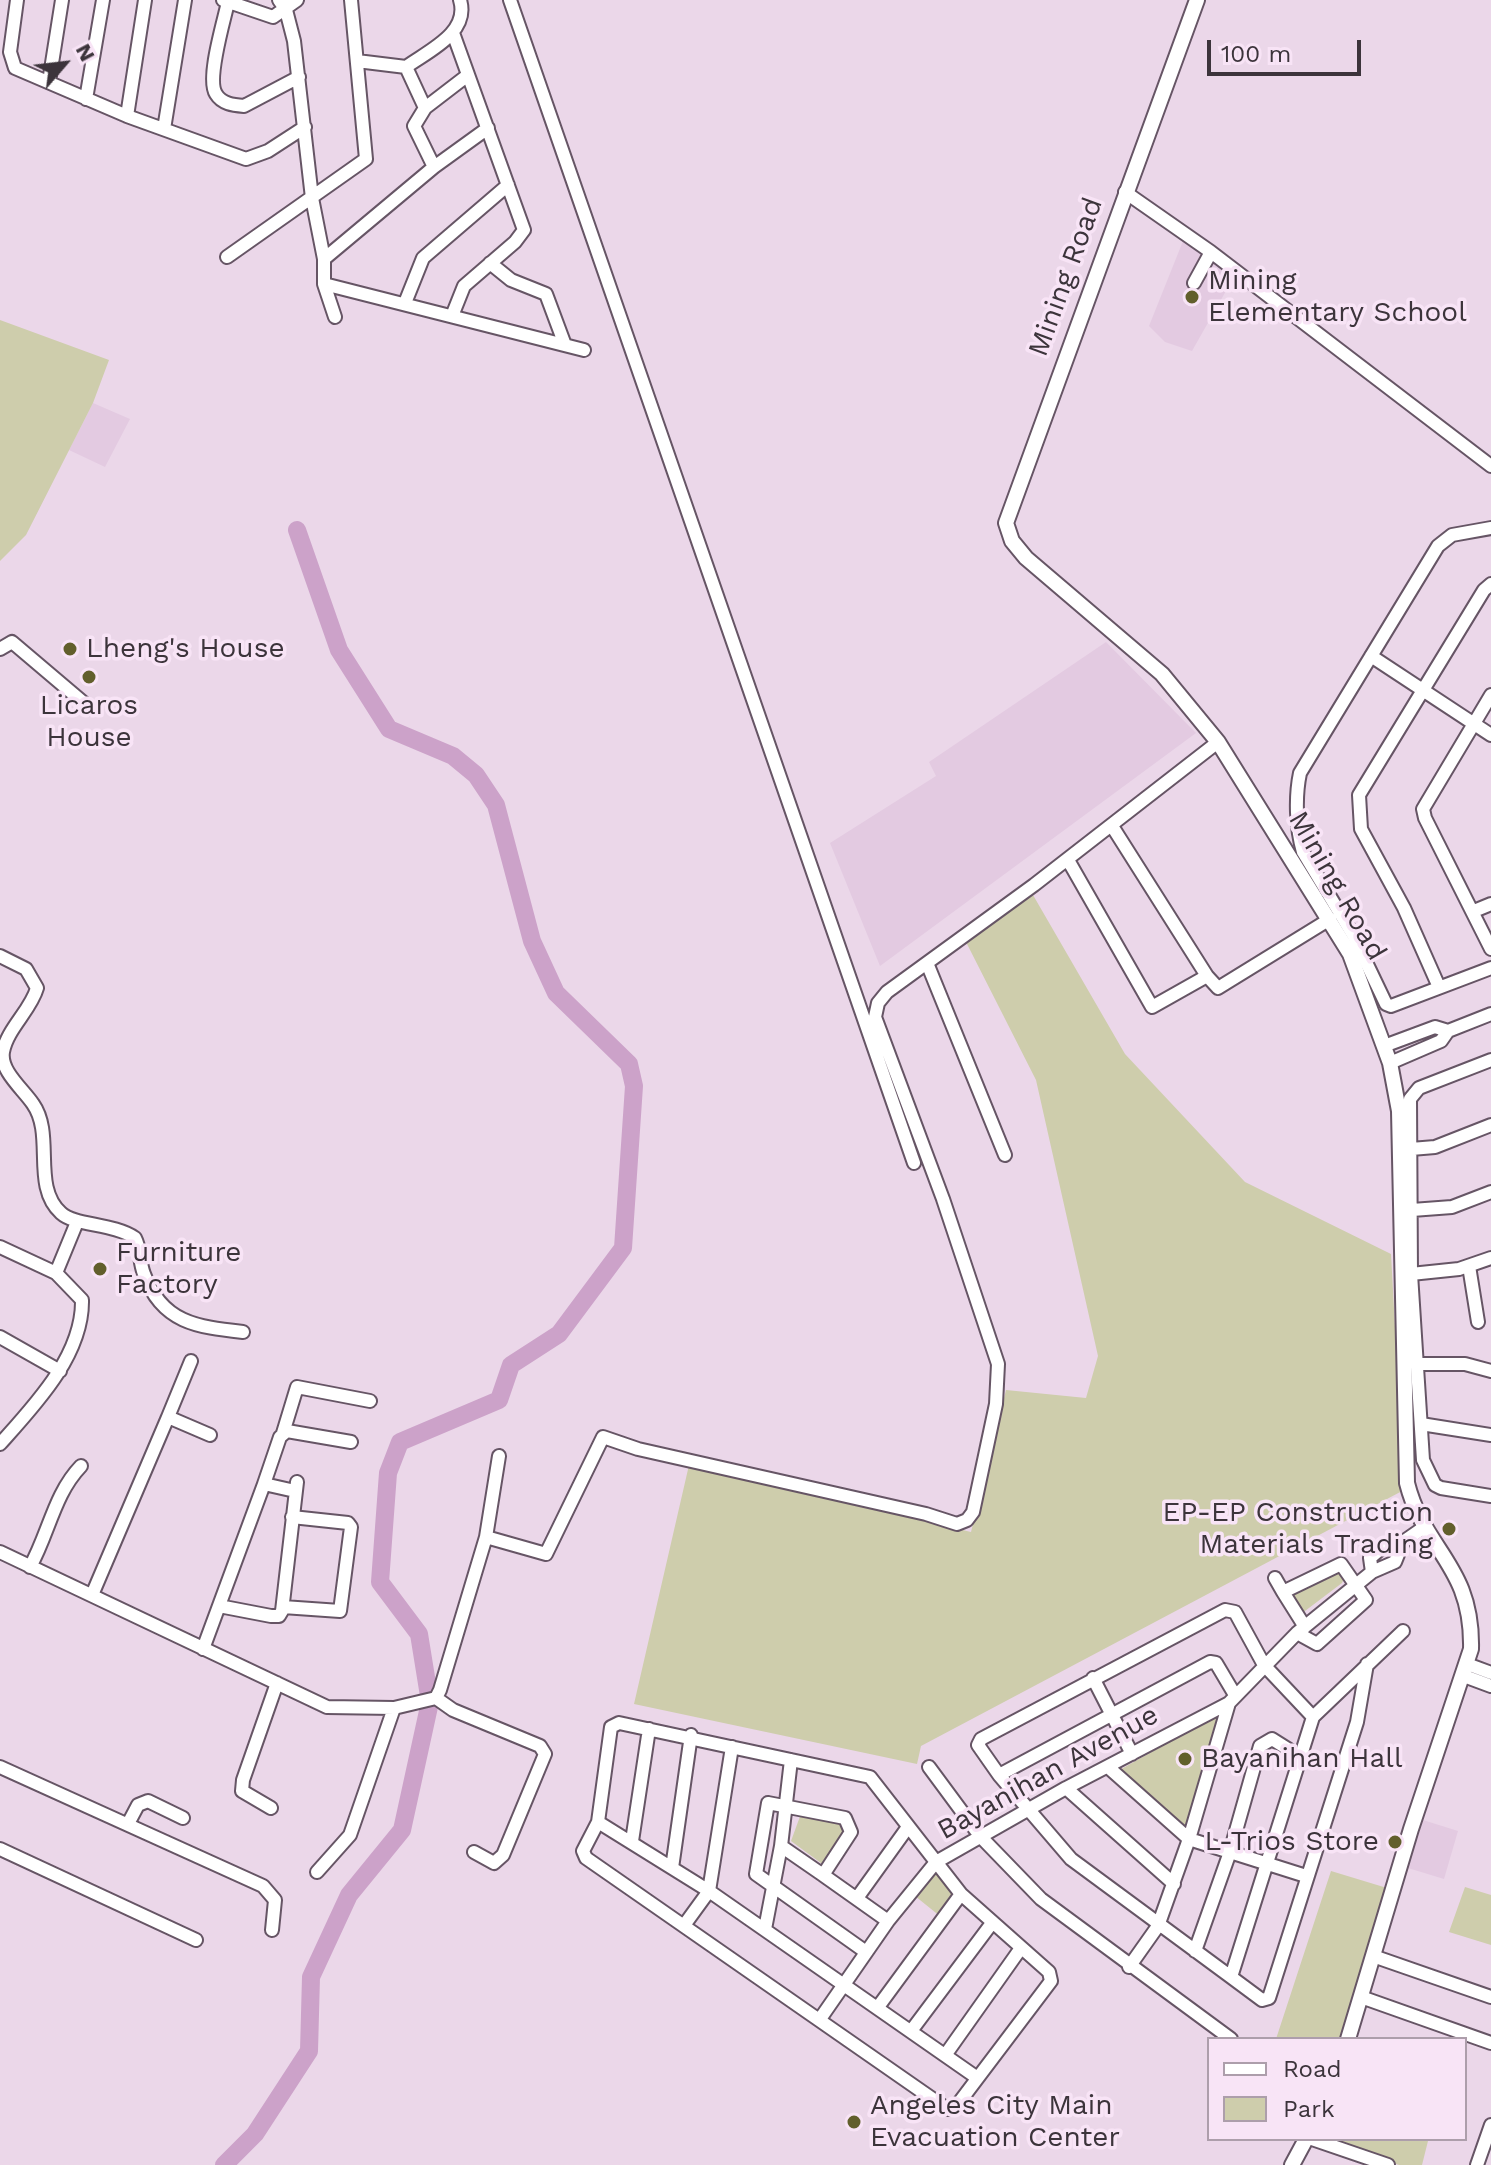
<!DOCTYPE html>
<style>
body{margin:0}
#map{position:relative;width:1491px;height:2165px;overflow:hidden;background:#ebd7e9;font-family:"Work Sans",sans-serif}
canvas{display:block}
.legend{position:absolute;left:1207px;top:2037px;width:260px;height:104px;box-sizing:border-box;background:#f8e4f6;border:2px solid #ad9eab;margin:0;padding:10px 14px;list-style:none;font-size:24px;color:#3c343b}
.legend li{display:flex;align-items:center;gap:16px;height:40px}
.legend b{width:40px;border:2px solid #ad9eab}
.north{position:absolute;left:24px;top:24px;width:80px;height:80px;-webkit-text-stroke:6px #f8e4f6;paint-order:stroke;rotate:62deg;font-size:22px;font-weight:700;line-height:32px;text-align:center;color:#3c343b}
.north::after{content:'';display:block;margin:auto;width:28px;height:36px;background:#3c343b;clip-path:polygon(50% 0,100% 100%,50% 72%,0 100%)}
.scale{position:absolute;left:1207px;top:40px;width:154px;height:36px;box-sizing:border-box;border:4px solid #3c343b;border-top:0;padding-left:10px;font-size:24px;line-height:28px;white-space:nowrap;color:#3c343b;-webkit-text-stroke:6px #f8e4f6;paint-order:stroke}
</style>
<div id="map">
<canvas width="1491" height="2165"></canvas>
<ul class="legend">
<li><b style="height:10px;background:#fff"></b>Road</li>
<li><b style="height:22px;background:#cecdac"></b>Park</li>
</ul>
<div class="north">N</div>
<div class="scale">100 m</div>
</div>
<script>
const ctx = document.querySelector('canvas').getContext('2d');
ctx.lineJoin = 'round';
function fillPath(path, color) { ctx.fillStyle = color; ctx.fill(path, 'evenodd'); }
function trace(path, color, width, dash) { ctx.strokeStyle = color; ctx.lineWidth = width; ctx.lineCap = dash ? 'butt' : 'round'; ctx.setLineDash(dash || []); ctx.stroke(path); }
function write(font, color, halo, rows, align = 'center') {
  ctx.font = font + ' "Work Sans",sans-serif'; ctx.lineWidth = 7; ctx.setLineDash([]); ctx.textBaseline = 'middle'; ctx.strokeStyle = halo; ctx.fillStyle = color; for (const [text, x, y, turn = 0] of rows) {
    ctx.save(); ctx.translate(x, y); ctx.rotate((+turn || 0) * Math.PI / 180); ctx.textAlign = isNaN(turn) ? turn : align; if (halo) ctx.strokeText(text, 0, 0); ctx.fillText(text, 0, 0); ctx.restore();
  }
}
fillPath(new Path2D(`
 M1185,236L1235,275L1192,351L1165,342L1149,326Z
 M93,403L130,419L105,467L69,450Z
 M1106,642L1196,733L880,966L830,843L936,776L929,762Z
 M1423,1820L1458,1831L1444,1879L1408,1868Z`), '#e3cae1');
fillPath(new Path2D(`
 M0,320L109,360L93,403L26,535L0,561Z
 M1033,895L1125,1054L1245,1182L1391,1254L1404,1490L921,1746L917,1764L634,1704L689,1465L971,1532L1006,1390L1086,1398L1098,1356L1036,1080L966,942Z
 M1339,1564L1345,1576L1342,1583L1301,1614L1289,1594Z
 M1222,1712L1185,1833L1116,1772Z
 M802,1811L849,1825L825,1866L791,1841Z
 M939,1869L958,1893L941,1917L915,1896Z
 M1331,1871L1387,1888L1343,2039H1276Z
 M1465,1887L1491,1895V1945L1449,1932Z
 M1327,2139H1423L1428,2141L1422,2165H1399Z`), '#cecdac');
trace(new Path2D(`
 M224,2165L255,2134L309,2051L311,1977L349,1895L402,1830L430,1702L419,1634L380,1582L388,1473L400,1442L499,1400L511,1365L559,1334L623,1248L634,1086L629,1064L556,993L532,941L496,805L476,775L453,756L389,729L339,650L297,530`), '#cca2c9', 18);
const minor = new Path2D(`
 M17,0L10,52L15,68L127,116L246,159L268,151L305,127
 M223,0L273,17L297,0
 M279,0L286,10L294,41L312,198L324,259V284L335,317
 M510,0L914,1163
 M228,2C224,21 206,79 216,94C222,104 233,105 244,106L299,77
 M357,61L406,67C428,51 470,33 460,0
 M406,67L425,108L414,126L434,167
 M49,82L62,0
 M86,99L103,0
 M425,108L468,75
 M127,116L145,0
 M164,129L185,0
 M1125,192L1211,252L1491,466
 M227,257L366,159L351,0
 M324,259L434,167L488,128
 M490,263L511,280L546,294L565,345
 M1194,283L1211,252
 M324,284L584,350
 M405,303L423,258L508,185
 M452,316L464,286L515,242L524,230L453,33
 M1491,528L1452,535L1438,546L1300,773C1295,797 1296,828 1303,852L1353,935L1386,1004L1391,1006L1491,968
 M0,649L12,642L91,709
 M1371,656L1491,735
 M1491,695L1423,809L1425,818L1491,949
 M1112,826L1207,976L1218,988L1330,919
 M1068,860L1152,1007L1207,976
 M1474,911L1491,904
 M0,956L26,969L37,988C31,1010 7,1029 3,1052C0,1071 23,1089 33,1104C55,1135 31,1186 61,1213C75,1226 113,1223 135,1238C141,1249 139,1262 144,1274C162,1323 197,1327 243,1332
 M927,963L1005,1155
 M1439,987L1404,908L1361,829L1359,795L1484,590L1491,584
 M1384,1046L1435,1027L1448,1031
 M1491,1060L1419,1088L1410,1099L1411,1274L1423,1460L1435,1485L1441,1488L1491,1496
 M1390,1063L1441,1041L1448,1031L1491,1014
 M1411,1149L1435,1147L1491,1125
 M1412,1210L1452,1207L1491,1192
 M0,1247L56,1273L82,1300C83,1355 35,1405 0,1444
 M1469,1266L1478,1322
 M56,1273L77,1222
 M1411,1274L1459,1269L1491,1258
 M0,1337L60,1371
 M1418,1364H1465L1491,1371
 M168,1417L191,1361
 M1421,1424L1491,1435
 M283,1433L297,1387L370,1401
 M264,1484L280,1437L287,1431L351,1442
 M486,1537L546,1554L603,1437L638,1449L926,1514L957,1524L967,1520L973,1512L996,1404L998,1364L943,1199L875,1017L878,1003L887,992L1034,885L1218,742
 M0,1552L327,1707L394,1708L436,1698L440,1690L486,1537L499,1456
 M30,1567C49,1533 54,1494 81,1466
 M1372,1572L1370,1558L1383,1547L1403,1542L1426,1526
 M1275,1578L1283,1592
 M92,1595L168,1417L210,1435
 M219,1606L271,1616H279L282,1611L297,1482
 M283,1607L340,1611L351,1527L348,1523L292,1517
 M1297,1633L1317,1644L1366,1600L1341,1564L1283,1592L1305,1627
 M203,1649L264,1484L295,1491
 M1467,1664L1491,1673
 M1464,1676L1491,1686
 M1093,1678L1132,1754
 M436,1698L453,1710L540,1746L545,1754L503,1855L494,1863L474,1852
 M1313,1717L1231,1977L1071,1859L999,1775L978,1745L981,1739L1225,1610L1235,1612L1264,1665L1313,1717L1403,1631
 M619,1723L870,1777L961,1894L1049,1972L1051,1981L955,2108L947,2109L586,1858L583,1851L598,1822L611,1727Z
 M0,1767L263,1886L275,1900L272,1930
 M929,1767L980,1836L1041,1899L1231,2039
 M1108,1767L1189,1839L1306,1876
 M999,1775L1210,1662L1216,1663L1235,1695
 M1066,1788L1174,1884
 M271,1808L242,1791L243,1780L277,1683
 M129,1822L138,1805L148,1801L183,1818
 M598,1822L709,1891L976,2077
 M632,1841L649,1729
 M781,1846L823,1875
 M0,1849L196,1940
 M672,1868L691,1735
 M317,1872L350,1835L394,1708
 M857,1898L908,1827
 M685,1924L709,1891L732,1747
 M765,1929L781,1846L791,1760
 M1195,1951L1230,1852L1260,1746L1272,1739L1299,1756
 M866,1952L756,1874L768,1803L845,1818L851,1832L823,1875L888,1921
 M1373,1956L1491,1997
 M1129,1967L1158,1926L1189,1839L1229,1703L1297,1633L1372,1572L1395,1562L1403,1542
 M1231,1977L1262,2000L1269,1998L1357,1722L1367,1664
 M1361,1997L1491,2043
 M878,2007L961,1894
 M820,2019L888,1921L936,1862L1066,1788L1229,1703
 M911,2031L992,1923
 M946,2054L1021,1948
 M1312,2139L1388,2165
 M1477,2165L1491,2125`);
const tertiary = new Path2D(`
 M1197,0L1006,523L1012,541L1026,558L1162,674L1218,742L1350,954L1390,1063L1399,1111L1407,1483C1424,1551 1473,1565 1471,1649L1411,1829L1348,2039
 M1292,2165L1306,2139`);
trace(minor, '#665565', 16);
trace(tertiary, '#665565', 18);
trace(minor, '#fff', 12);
trace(tertiary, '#fff', 14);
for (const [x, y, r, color] of [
 [1192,297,8,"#625f2c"],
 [70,649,8,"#625f2c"],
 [89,677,8,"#625f2c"],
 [100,1269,8,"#625f2c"],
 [1449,1529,8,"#625f2c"],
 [1185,1759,8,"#625f2c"],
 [1395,1842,8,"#625f2c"],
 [854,2122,8,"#625f2c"]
]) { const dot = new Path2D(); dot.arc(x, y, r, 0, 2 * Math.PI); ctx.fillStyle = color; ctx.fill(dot); trace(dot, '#f8e4f6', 3); }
write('28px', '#3c343b', '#f8e4f6', [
 ["Mining Road",1066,277,-70],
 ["Mining Road",1337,886,60],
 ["Bayanihan Avenue",1048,1773,-29]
]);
write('28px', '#3c343b', '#f8e4f6', [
 ["Mining",1208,281],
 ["Elementary School",1208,313],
 ["Lheng's House",86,649],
 ["Licaros",89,706,"center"],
 ["House",89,738,"center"],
 ["Furniture",116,1253],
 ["Factory",116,1285],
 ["EP-EP Construction",1433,1513,"right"],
 ["Materials Trading",1433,1545,"right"],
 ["Bayanihan Hall",1201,1759],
 ["L-Trios Store",1379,1842,"right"],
 ["Angeles City Main",870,2106],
 ["Evacuation Center",870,2138]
], 'left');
</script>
